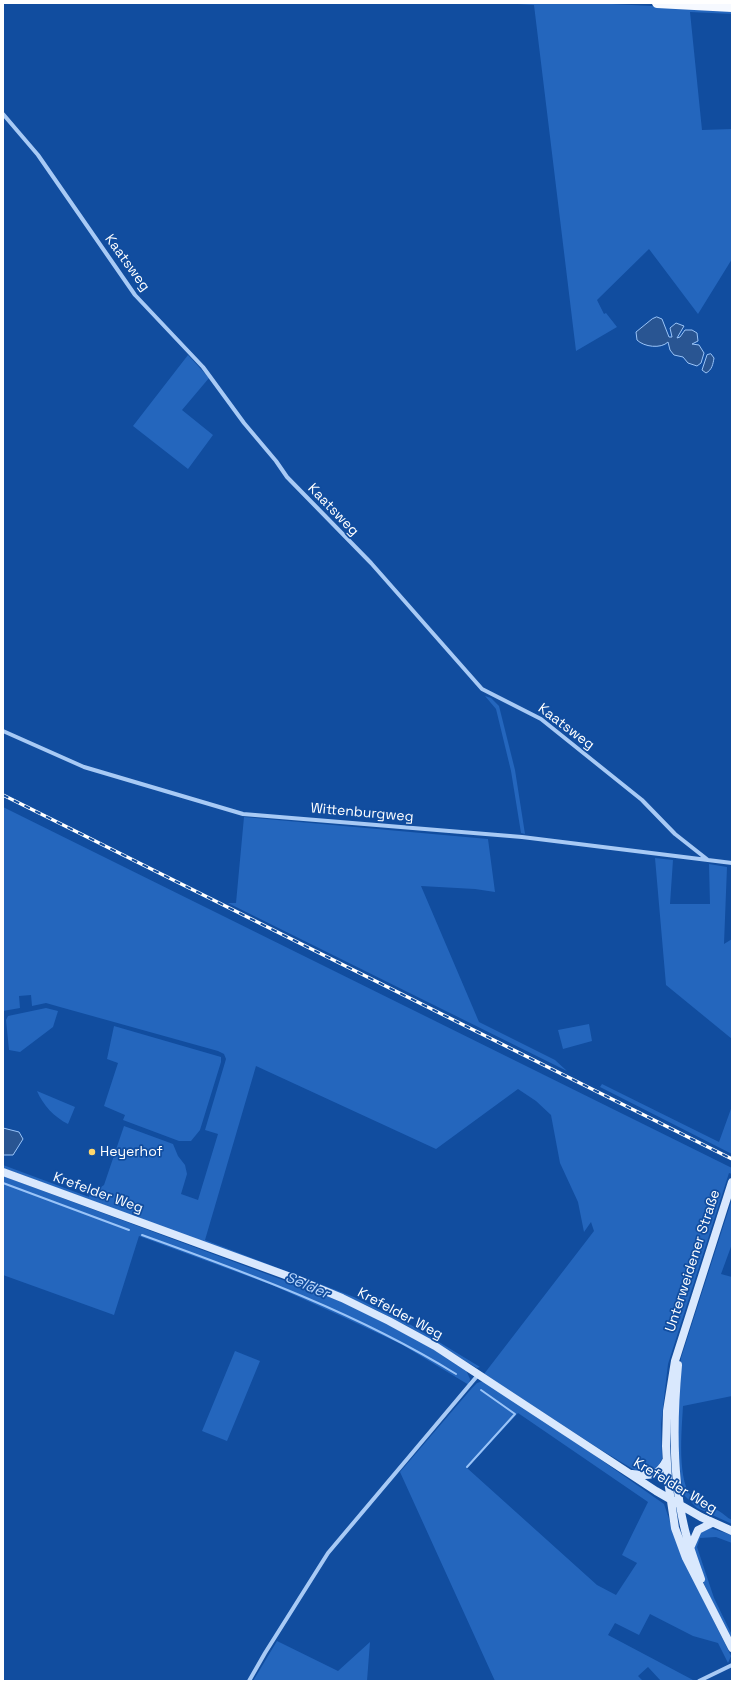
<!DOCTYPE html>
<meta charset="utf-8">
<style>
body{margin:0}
#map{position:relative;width:735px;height:1684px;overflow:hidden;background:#114d9f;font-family:"Space Grotesk",sans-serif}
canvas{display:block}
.frame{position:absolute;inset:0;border:4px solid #fff;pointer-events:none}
</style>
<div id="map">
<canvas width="735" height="1684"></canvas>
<div class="frame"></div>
</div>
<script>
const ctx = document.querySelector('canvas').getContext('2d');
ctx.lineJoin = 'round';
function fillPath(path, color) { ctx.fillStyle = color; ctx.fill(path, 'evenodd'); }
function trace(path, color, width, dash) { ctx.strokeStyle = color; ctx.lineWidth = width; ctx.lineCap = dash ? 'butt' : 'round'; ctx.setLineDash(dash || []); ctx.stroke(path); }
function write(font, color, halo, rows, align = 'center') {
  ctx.font = font + ' "Space Grotesk",sans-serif'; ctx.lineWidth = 3.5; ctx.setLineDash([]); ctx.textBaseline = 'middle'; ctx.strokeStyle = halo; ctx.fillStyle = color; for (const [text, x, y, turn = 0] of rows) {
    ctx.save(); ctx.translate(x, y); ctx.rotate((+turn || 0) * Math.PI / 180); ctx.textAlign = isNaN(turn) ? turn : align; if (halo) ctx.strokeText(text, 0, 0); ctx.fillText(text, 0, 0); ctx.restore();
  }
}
fillPath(new Path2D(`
 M501,3H592L732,10V14L690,12L702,130L732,129V259L698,314L649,249L597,300L604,314L606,313L617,327L576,351L534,5Z
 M188,355L209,378L182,410L213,435L188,469L133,426Z
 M485,696L491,698L499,706L515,770L525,834L521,833L511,771L496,709Z
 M3,807L732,1168V1174L729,1173L668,1364L661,1424L662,1459L658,1466L650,1473L636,1471L598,1448L484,1374L594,1231L591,1222L584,1232L578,1202L560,1163L551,1115L536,1101L518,1089L436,1149L256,1066L205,1240L354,1297L411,1325L480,1367L477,1368L409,1327L368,1306L305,1279L3,1168V1165L89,1197L91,1190L95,1191L104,1185L124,1126L173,1144L178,1156L185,1165L187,1174L181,1194L198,1200L218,1134L205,1130L226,1059L224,1054L218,1051L60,1007L46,1003L32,1006L31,995L19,996L20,1008L3,1011Z
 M244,817L488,839L495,892L475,889L421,886L479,1022L555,1060L567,1071L228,903H236Z
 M655,858L673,860L670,904H710L709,864L727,867L724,944L732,939V1039L666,985Z
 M46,1008L58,1011L53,1027L20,1052L9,1050L6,1020L8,1016Z
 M589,1024L592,1041L563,1049L558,1030Z
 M114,1026L221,1057V1062L200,1130L191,1141H179L123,1120L125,1115L104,1106L118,1063L107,1059Z
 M602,1084L719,1142L732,1106V1154L600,1087Z
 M37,1091L75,1107L68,1124C54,1117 43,1105 37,1091Z
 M3,1176L342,1302L368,1314L428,1346L466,1370L470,1379L469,1385L401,1344L341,1316L272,1285L139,1236L114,1315L3,1275Z
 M732,1199V1244L721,1274L732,1277V1396L683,1406C682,1427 676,1485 694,1499C699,1504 710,1506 717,1510C722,1512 727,1518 732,1520V1524L697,1508L684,1495L681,1479L676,1428L681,1358Z
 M235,1351L260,1361L227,1441L202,1431Z
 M483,1381L574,1441L664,1504L681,1554L731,1656L728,1663L718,1643L693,1636L650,1614L639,1635L615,1623L608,1635L693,1680L661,1681L648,1667L638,1676L643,1681H495L400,1472L472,1388L477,1383ZM518,1413L648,1502L622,1555L637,1563L616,1595L597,1585L467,1468Z
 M710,1528L732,1535V1543L716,1537L700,1538L697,1547L714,1598L732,1635V1642L704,1584L693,1546L695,1535Z
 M277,1641L338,1671L370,1642L367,1681H253Z`), '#2466bd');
const water = new Path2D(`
 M657,317L662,319L669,337H672L670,328L676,323L684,326L677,338L680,337L685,330H692L697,333L698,341L692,344L699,345L704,353L701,363L697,366L688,363L683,357L674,355L670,350L668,342C661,349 644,347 637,340L636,332L652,319Z
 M711,354L714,358C713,364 712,370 706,373L702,370L707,355Z
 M3,1128L19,1132L23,1139L13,1155H3Z`);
fillPath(water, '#295592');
trace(water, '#9ac4f8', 1);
trace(new Path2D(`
 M3,1183L129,1230
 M142,1235C250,1274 357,1313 456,1374
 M467,1467L515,1414L481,1390`), '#9ac4f8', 2);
trace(new Path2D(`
 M3,114L38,155L135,295L203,367L244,423L276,461L287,477L371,563L482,689L541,719L642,800L675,834L708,860
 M3,731L84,767L243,814L522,837L732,863
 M249,1681L265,1653L328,1553L478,1375
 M699,1681L732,1665`), '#a8caf5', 4);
trace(new Path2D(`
 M3,1172L296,1279L342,1298L389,1321L435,1346L656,1491L701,1517L732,1531
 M732,1182L675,1361L667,1411L666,1446L668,1481L675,1528L686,1558L732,1648
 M678,1365C673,1418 672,1474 684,1526C688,1544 695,1562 701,1579
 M632,1474C648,1476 658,1477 666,1461
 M691,1546L698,1530L712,1523`), '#d9e8fd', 8);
trace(new Path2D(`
 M657,3L732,7`), '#f6f9ff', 10);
const rail = new Path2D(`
 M3,795L732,1159`);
trace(rail, '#fff', 3.5);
trace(rail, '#114d9f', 2, [6]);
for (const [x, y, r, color] of [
 [92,1152,4,"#ffd76c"]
]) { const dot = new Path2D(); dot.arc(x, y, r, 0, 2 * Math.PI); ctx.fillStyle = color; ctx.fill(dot); trace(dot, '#114d9f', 1.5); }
write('14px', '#fff', '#114d9f', [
 ["Kaatsweg",127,263,54],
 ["Kaatsweg",333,510,46],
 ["Kaatsweg",566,727,37],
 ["Wittenburgweg",362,813,5],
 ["Krefelder Weg",98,1193,20],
 ["Unterweidener Straße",693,1261,-72],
 ["Krefelder Weg",400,1314,28],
 ["Krefelder Weg",675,1486,31]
]);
write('14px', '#fff', '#114d9f', [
 ["Heyerhof",100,1152]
], 'left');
write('italic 15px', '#b5d4fb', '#114d9f', [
 ["Selder",307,1286,23]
]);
</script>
